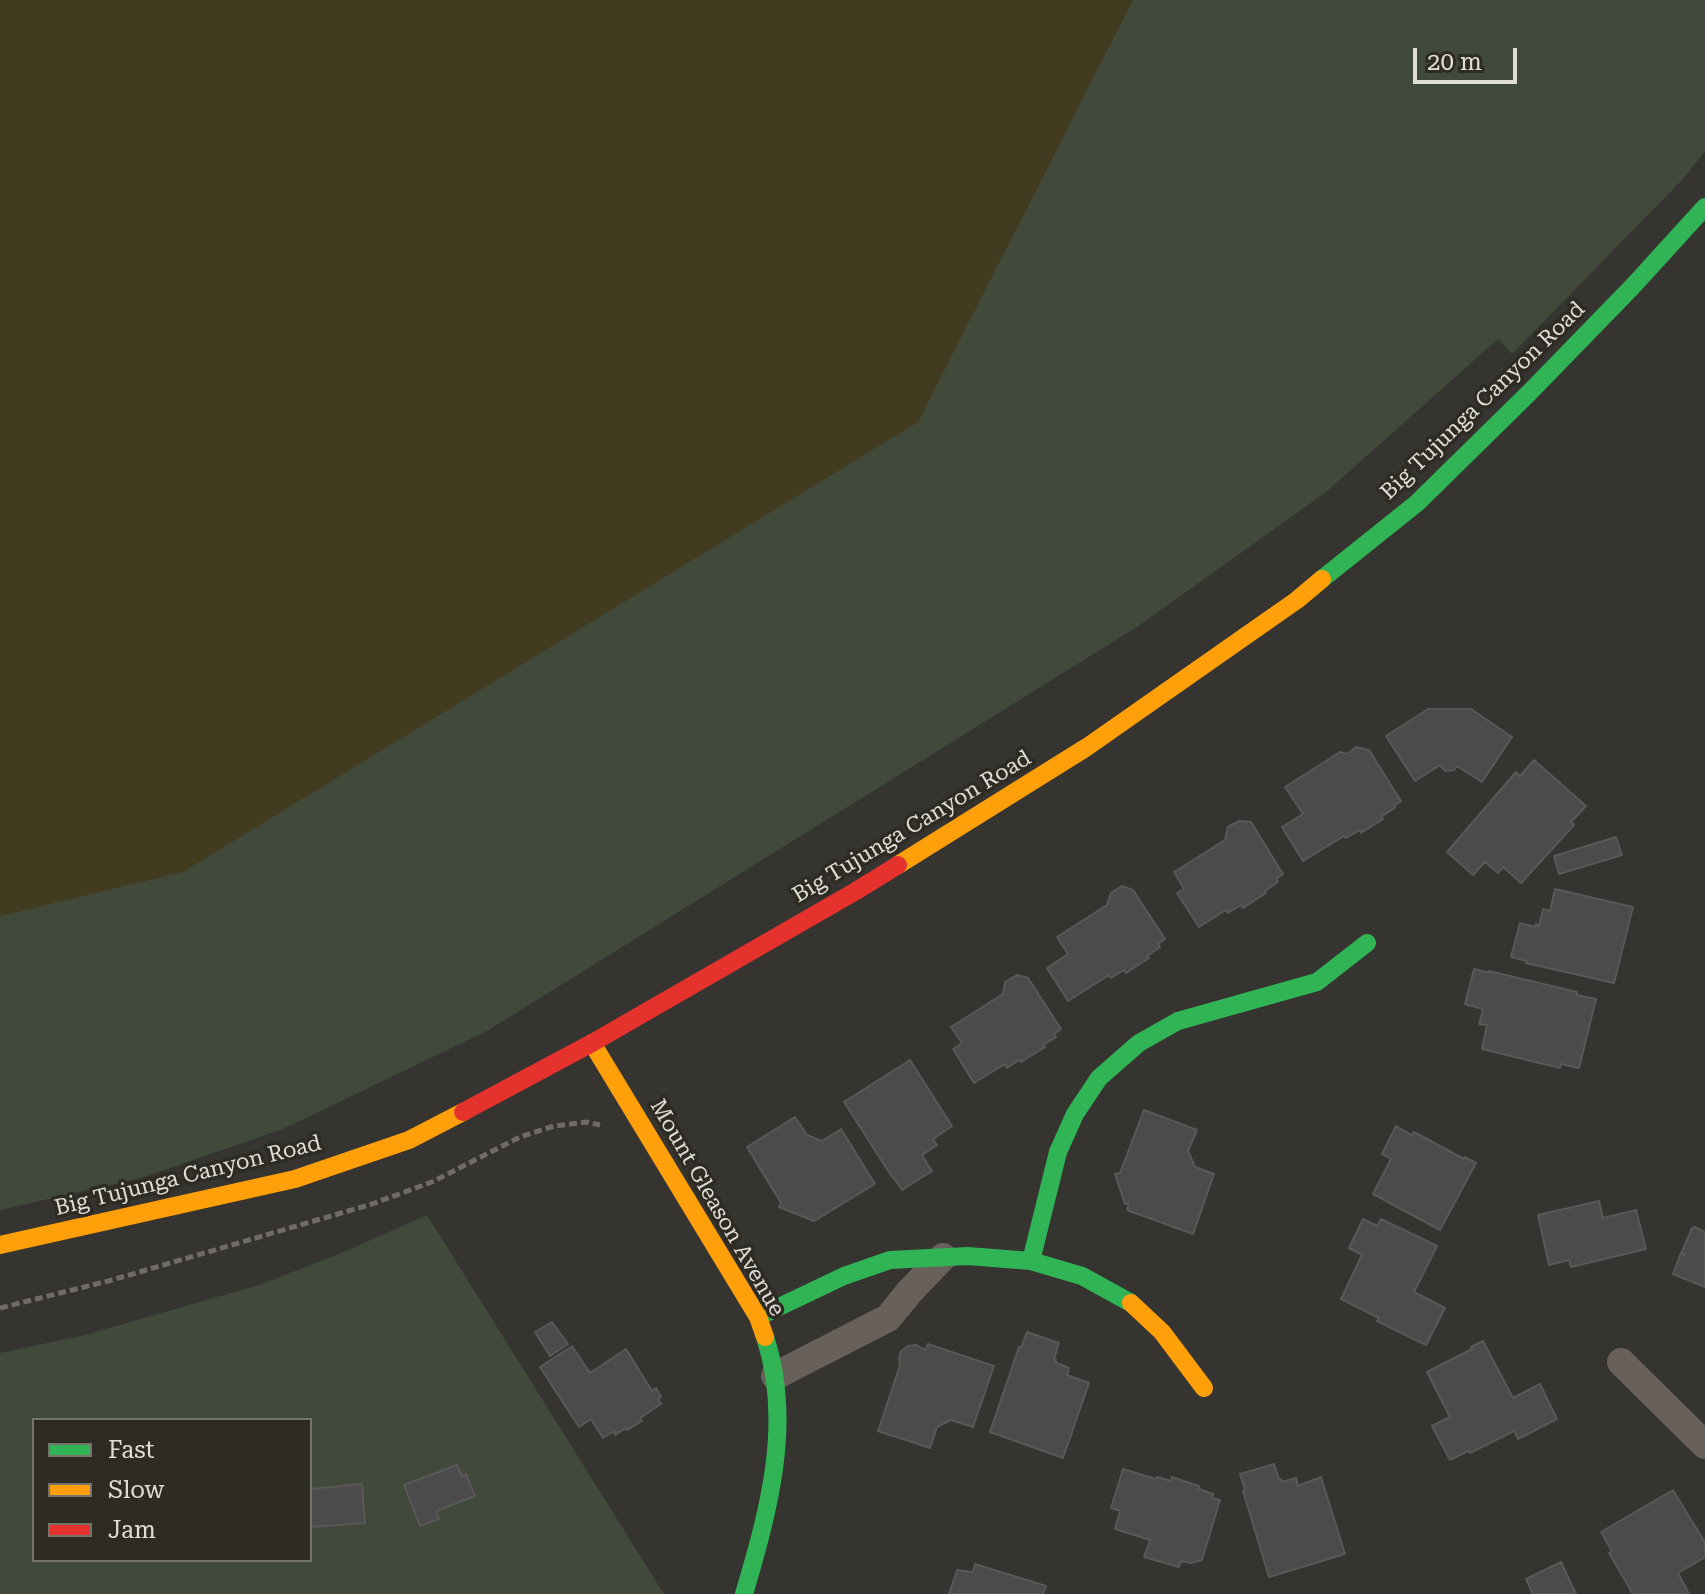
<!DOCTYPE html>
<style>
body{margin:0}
#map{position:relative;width:1705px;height:1594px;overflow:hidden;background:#353430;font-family:"Roboto Serif",serif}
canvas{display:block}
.legend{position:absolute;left:32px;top:1418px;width:280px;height:144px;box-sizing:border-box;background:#2e2b23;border:2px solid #75736c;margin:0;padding:10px 14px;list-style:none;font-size:24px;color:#e0ded9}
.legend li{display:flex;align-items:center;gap:16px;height:40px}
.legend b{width:40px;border:2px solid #75736c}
.scale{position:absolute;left:1413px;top:48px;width:104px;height:36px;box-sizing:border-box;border:4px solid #e0ded9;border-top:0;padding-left:10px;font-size:24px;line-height:28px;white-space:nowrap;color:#e0ded9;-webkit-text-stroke:6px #2e2b23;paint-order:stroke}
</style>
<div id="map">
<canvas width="1705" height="1594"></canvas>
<ul class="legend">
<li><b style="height:10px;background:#30b455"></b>Fast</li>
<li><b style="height:10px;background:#ff9f0a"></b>Slow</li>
<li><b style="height:10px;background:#e5322d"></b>Jam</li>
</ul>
<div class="scale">20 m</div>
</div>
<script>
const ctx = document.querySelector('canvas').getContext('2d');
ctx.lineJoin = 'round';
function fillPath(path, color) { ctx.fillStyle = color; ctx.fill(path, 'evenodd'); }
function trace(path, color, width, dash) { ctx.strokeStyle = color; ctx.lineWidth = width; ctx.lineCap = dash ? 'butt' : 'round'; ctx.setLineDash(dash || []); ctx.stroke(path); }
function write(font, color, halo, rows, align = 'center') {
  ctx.font = font + ' "Roboto Serif",serif'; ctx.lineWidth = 7; ctx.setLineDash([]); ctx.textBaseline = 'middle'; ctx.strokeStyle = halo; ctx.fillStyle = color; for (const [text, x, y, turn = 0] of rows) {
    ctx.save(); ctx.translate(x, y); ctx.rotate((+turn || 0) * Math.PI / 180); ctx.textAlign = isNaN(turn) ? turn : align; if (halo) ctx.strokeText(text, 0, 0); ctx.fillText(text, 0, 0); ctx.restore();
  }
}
fillPath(new Path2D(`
 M0,0H1705V151L1684,178L1512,354L1498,339L1325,493L1137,627L487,1031L283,1129L141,1178L0,1210Z
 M427,1215L664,1594H0V1353L85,1335L259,1285L346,1251ZM34,1420H310V1560H34Z`), '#41493a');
fillPath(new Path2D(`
 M0,0H1133L918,422L183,872L0,916Z`), '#433b1f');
const building = new Path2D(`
 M1428,709H1471L1512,737L1482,782L1457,766L1454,770L1445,771L1440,765L1415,781L1386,736Z
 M1356,747L1369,750L1401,801L1394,806L1395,808L1382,816L1383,819L1361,833L1360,830L1346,838L1344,836L1303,861L1282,827L1303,814L1285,787L1340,752L1347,754Z
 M1534,760L1586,806L1571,822L1574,825L1521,883L1503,867L1498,873L1485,862L1473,875L1447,852L1516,772L1520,776Z
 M1239,821L1251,822L1283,874L1276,879L1278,882L1265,891L1266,893L1243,908L1241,905L1228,913L1226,910L1199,927L1177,893L1184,889L1174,872L1225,840L1228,827Z
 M1616,837L1622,855L1559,874L1554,856Z
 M1122,886L1133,890L1165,939L1158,944L1160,947L1147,956L1149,958L1126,973L1124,970L1111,978L1109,975L1068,1001L1047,968L1068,954L1057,937L1107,905L1111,893Z
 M1555,889L1633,907L1614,983L1526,963L1527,961L1511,957L1520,923L1535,927L1536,924L1539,926L1543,909L1550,911Z
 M1474,969L1489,973V971L1577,992V995L1596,999L1579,1068L1561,1064L1560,1068L1482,1049L1487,1025L1479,1024L1483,1009L1465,1004Z
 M1017,975L1028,978L1061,1029L1054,1034L1056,1037L1043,1045L1045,1047L1021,1062L1019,1060L1007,1068L1005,1064L974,1083L953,1049L962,1043L951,1027L1003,994L1005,982Z
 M910,1060L952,1126L933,1139L937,1145L922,1155L932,1171L902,1190L893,1177H892L844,1102Z
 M1144,1110L1197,1130L1188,1151L1195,1167L1214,1174L1193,1234L1127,1210L1129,1203L1125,1204L1115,1174L1120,1173Z
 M795,1117L807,1135L822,1141L841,1129L875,1184L814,1221L779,1207L781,1203L747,1147Z
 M1396,1126L1412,1135L1414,1132L1464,1159L1465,1157L1476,1163L1440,1230L1373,1194L1391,1159L1382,1154Z
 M1599,1201L1603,1218L1636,1210L1646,1249L1571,1267L1569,1260L1549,1265L1538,1215Z
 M1363,1219L1377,1226L1381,1219L1437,1246L1414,1292L1445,1308L1426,1345L1377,1321L1379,1318L1341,1299L1362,1255L1349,1248Z
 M1695,1227L1705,1232V1287L1673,1274L1681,1253L1684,1255L1682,1252L1692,1228Z
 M552,1322L568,1344L550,1356L535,1332Z
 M1027,1332L1059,1343L1054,1359L1056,1360L1055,1362L1069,1368L1067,1375L1089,1383L1063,1458L990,1432L1019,1347L1021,1348Z
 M1483,1341L1513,1398L1540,1384L1557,1419L1518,1439L1514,1431L1470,1453L1468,1451L1450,1460L1432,1426L1450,1417L1427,1372L1472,1349L1471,1347Z
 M928,1344L994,1366L973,1427L951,1420L937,1427L930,1448L878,1431L900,1365L899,1359L901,1351L908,1346L916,1345L925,1350Z
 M572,1346L590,1373L626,1349L652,1391L656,1388L661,1397L658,1399L661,1404L640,1418L642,1421L627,1430L626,1428L615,1435L614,1431L603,1438L591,1419L579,1427L540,1367Z
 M1274,1464L1279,1480L1281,1479L1282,1482L1296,1478L1298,1486L1321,1477L1345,1554L1269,1577L1243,1491L1245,1490L1240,1474Z
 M457,1465L462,1476L466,1474L475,1496L436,1511L439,1519L420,1526L404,1485Z
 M1123,1469L1156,1479L1157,1477L1171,1481L1172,1477L1199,1486V1489L1213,1494L1212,1498L1220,1500L1202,1560L1191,1563L1181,1561L1179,1567L1144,1557L1150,1540L1115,1529L1120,1511L1111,1508Z
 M362,1484L365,1523L310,1527V1489Z
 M1673,1490L1704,1541L1705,1540V1557L1678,1573L1689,1594H1633L1609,1553L1612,1551L1601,1532Z
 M1561,1562L1576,1594H1533L1526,1579Z
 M975,1564L1046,1586L1043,1594H949L957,1570L973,1572Z`);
fillPath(building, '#4d4a4c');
trace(building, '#595857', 2);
trace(new Path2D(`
 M0,1308L112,1280L372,1204L432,1182L520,1137L554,1126L587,1122L600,1125`), '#716b66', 5, [8, 4]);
trace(new Path2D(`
 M1621,1362L1705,1445
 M775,1376L888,1318L911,1290L943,1257`), '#69605a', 28);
trace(new Path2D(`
 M1322,579L1417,503L1529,393L1633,286L1705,207
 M1031,1261L1058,1152L1075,1114L1099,1078L1139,1043L1178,1021L1317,982L1367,943
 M758,1317L844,1276L890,1260L968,1256L1031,1261L1082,1276L1131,1303
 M744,1594C769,1510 793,1422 765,1337`), '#30b455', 18);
trace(new Path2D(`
 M898,865L1087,747L1297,600L1322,579
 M592,1043L758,1317L765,1337
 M0,1245L295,1179L409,1140L463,1112
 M1131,1303L1162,1332L1204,1388`), '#ff9f0a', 18);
trace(new Path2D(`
 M463,1112L592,1043L856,891L898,865`), '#e5322d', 18);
write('22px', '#e0ded9', '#2e2b23', [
 ["Big Tujunga Canyon Road",1483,401,-44],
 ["Big Tujunga Canyon Road",912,827,-31],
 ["Big Tujunga Canyon Road",188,1176,-14],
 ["Mount Gleason Avenue",717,1208,60]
]);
</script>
